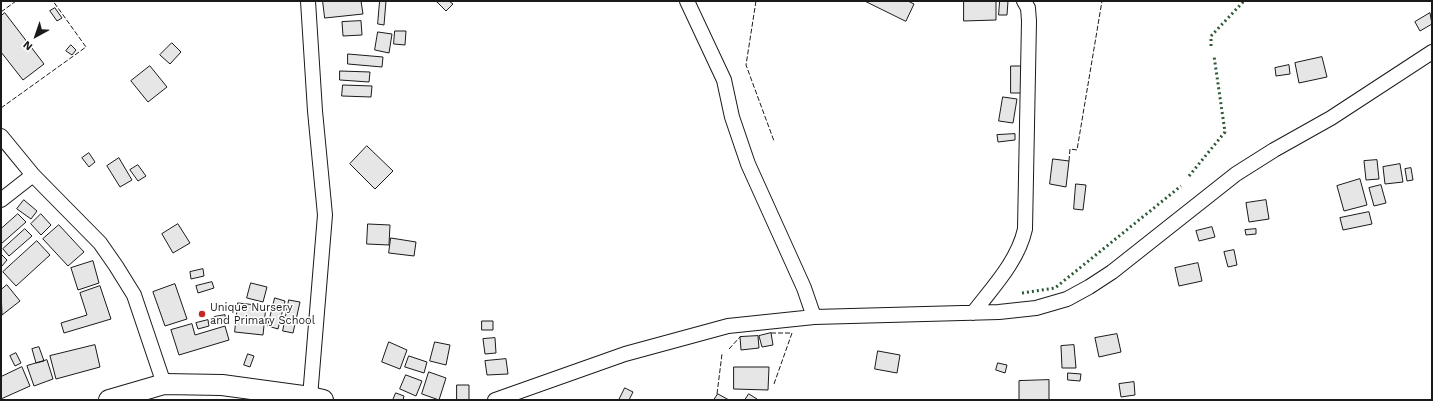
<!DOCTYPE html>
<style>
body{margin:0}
#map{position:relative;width:1433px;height:401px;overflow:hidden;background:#fff;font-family:"Work Sans",sans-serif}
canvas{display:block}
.frame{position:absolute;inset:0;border:2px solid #1a1a1a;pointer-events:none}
.north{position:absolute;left:16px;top:16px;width:40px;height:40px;-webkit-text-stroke:3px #fff;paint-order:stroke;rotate:220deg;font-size:11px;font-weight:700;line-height:16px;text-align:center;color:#1a1a1a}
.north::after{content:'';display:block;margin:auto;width:14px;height:18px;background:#1a1a1a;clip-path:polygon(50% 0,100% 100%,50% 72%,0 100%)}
</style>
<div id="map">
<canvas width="1433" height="401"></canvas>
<div class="frame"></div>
<div class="north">N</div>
</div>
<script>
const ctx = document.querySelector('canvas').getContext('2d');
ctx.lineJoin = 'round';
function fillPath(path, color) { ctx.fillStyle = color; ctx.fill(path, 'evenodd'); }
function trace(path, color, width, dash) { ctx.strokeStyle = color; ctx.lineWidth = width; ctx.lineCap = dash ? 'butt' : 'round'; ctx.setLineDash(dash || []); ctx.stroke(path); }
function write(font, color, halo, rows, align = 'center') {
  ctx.font = font + ' "Work Sans",sans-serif'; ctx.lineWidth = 3; ctx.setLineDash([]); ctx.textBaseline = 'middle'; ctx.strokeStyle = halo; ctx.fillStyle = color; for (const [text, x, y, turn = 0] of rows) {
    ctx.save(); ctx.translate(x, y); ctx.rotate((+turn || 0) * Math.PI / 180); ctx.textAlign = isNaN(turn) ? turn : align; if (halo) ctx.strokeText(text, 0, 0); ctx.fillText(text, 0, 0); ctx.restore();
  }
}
const building = new Path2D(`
 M323,1H361L363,14L325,18Z
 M380,1H386L384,25L378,24Z
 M438,1H449L453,4L446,11L437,2Z
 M865,1H908L914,4L906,21Z
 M964,1H996V20L964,21Z
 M1000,1H1008L1007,15H999Z
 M55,8L62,18L57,21L50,11Z
 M5,13L44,64L23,80L1,52V16Z
 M1430,13L1432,24L1420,31L1415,22Z
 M361,21L362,35L343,36L342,22Z
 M395,31H406L405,45L394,44Z
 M378,32L392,34L389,53L375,50Z
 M172,43L181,52L170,64L160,55Z
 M71,45L76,50L72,55L66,51Z
 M348,54L383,57L382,67L348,64Z
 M1322,57L1327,77L1299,83L1295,63Z
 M1289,65L1290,74L1276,76L1275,68Z
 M150,66L167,87L148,102L131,81Z
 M1011,66H1021V93H1011Z
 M340,71L370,72L369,82L340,80Z
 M343,85L372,86L371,97L342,96Z
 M1003,97L1017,99L1013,123L999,121Z
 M1015,134V140L998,142L997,135Z
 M367,146L393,171L375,189L350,164Z
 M89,153L95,162L89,167L82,158Z
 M119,158L132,180L120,187L107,166Z
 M1053,159L1069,161L1066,187L1050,184Z
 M1377,160L1379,179L1366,180L1364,161Z
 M1400,164L1403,182L1385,184L1383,167Z
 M138,165L146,176L138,181L130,170Z
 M1411,168L1413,180L1407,181L1405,169Z
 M1360,179L1367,205L1344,211L1337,186Z
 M1076,184L1086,185L1083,210L1074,209Z
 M1381,185L1386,203L1374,206L1369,188Z
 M24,200L37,211L31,219L17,209Z
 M1266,200L1269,219L1249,222L1246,203Z
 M1369,212L1372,224L1343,230L1340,218Z
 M18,214L26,222L1,244V229Z
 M41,214L51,225L41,235L31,224Z
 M178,224L190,243L173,253L162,234Z
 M368,224L390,225L389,245L367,244Z
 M59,225L84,252L68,266L43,239Z
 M1212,227L1215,237L1199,241L1196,231Z
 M25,229L32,236L9,256L3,249Z
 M1256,229V234L1246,235L1245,230Z
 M391,238L416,242L414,256L389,253Z
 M37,241L50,255L16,286L3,272Z
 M1234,250L1237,265L1228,267L1224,252Z
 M1,254L7,260L2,266L1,265Z
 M93,261L99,283L78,290L71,268Z
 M1198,263L1202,281L1179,286L1175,268Z
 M203,269L204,276L191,279L190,272Z
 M212,282L214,288L198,293L196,286Z
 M251,283L267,287L263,302L247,298Z
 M175,284L187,319L165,326L153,292Z
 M7,285L20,301L2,315L1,290Z
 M100,286L111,319L64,333L61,323L87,315L80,293Z
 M275,298L285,301L278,329L268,326Z
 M289,300L300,302L293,333L283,331Z
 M238,303L266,306L263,335L235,332Z
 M225,315L226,322L215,324L214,317Z
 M208,320L209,326L198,329L196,323Z
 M482,321H493V330H482Z
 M192,324L195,335L225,326L229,340L179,355L171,330Z
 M771,333L773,345L762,347L759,336Z
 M1117,334L1121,352L1099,357L1095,338Z
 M758,336L759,348L741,350L740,337Z
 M495,338L496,353L485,354L483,339Z
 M389,342L407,350L400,369L382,362Z
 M435,342L450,345L446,365L430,361Z
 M95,345L100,367L56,379L50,356Z
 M1074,345L1076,368H1062L1061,346Z
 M39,347L44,361L36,363L32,349Z
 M878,351L900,355L897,373L875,369Z
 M16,353L21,363L15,366L10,356Z
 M248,354L254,356L250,367L244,365Z
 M409,356L427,362L424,373L405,367Z
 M506,359L508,374L487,375L485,361Z
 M47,360L53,379L34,386L27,366Z
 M998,363L1007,365L1005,373L996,370Z
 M22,367L30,386L1,399V377Z
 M734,367H769L768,390L734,389Z
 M429,372L446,378L439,400L422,394Z
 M1068,373L1081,374L1080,381L1068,380Z
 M406,375L422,381L416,396L400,389Z
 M1049,380V400H1019V381Z
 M1134,382L1135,395L1121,397L1119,384Z
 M457,385H469V400H457Z
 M625,388L633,392L629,400H619Z
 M396,393L404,396L403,400H393Z
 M718,394L729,400H714Z
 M749,394L757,399L756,400H745Z`);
fillPath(building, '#e6e6e6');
trace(building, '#1a1a1a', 1);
const street = new Path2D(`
 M308,1L315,111L325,215L310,397
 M687,1L724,80L732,117L748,164L804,288L814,317
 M1,136L33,175L100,243L116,266L134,295L164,384
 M1,200L33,175
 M973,313C993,287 1018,261 1025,229L1029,21L1028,8L1024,1
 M495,400L625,354L728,326L814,317L999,312L1036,308L1067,299L1089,287L1112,272L1236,174L1274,150L1331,118L1432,52`);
const secondary = new Path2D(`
 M109,400L164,384L222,385L310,397L323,400`);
trace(street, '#1a1a1a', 16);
trace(secondary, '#1a1a1a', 22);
trace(street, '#fff', 14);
trace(secondary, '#fff', 20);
trace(new Path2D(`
 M1211,46V36L1244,1
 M1189,176L1225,132L1214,56
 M1022,293L1055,288L1181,186`), '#2b5a34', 3, [2, 3]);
trace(new Path2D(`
 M756,1L746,65L774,141
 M1,12L16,1
 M1,108L86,47L53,1
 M1069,161L1070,149L1077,150L1102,1
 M771,333H792L774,384
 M729,349L740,337
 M717,394L722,354`), '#1a1a1a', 1, [5, 2]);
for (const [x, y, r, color] of [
 [202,314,4,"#c62828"]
]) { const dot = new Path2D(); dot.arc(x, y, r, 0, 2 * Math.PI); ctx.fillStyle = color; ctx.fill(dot); trace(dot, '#fff', 1.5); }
write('11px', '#1a1a1a', '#fff', [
 ["Unique Nursery",210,308],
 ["and Primary School",210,321]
], 'left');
</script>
